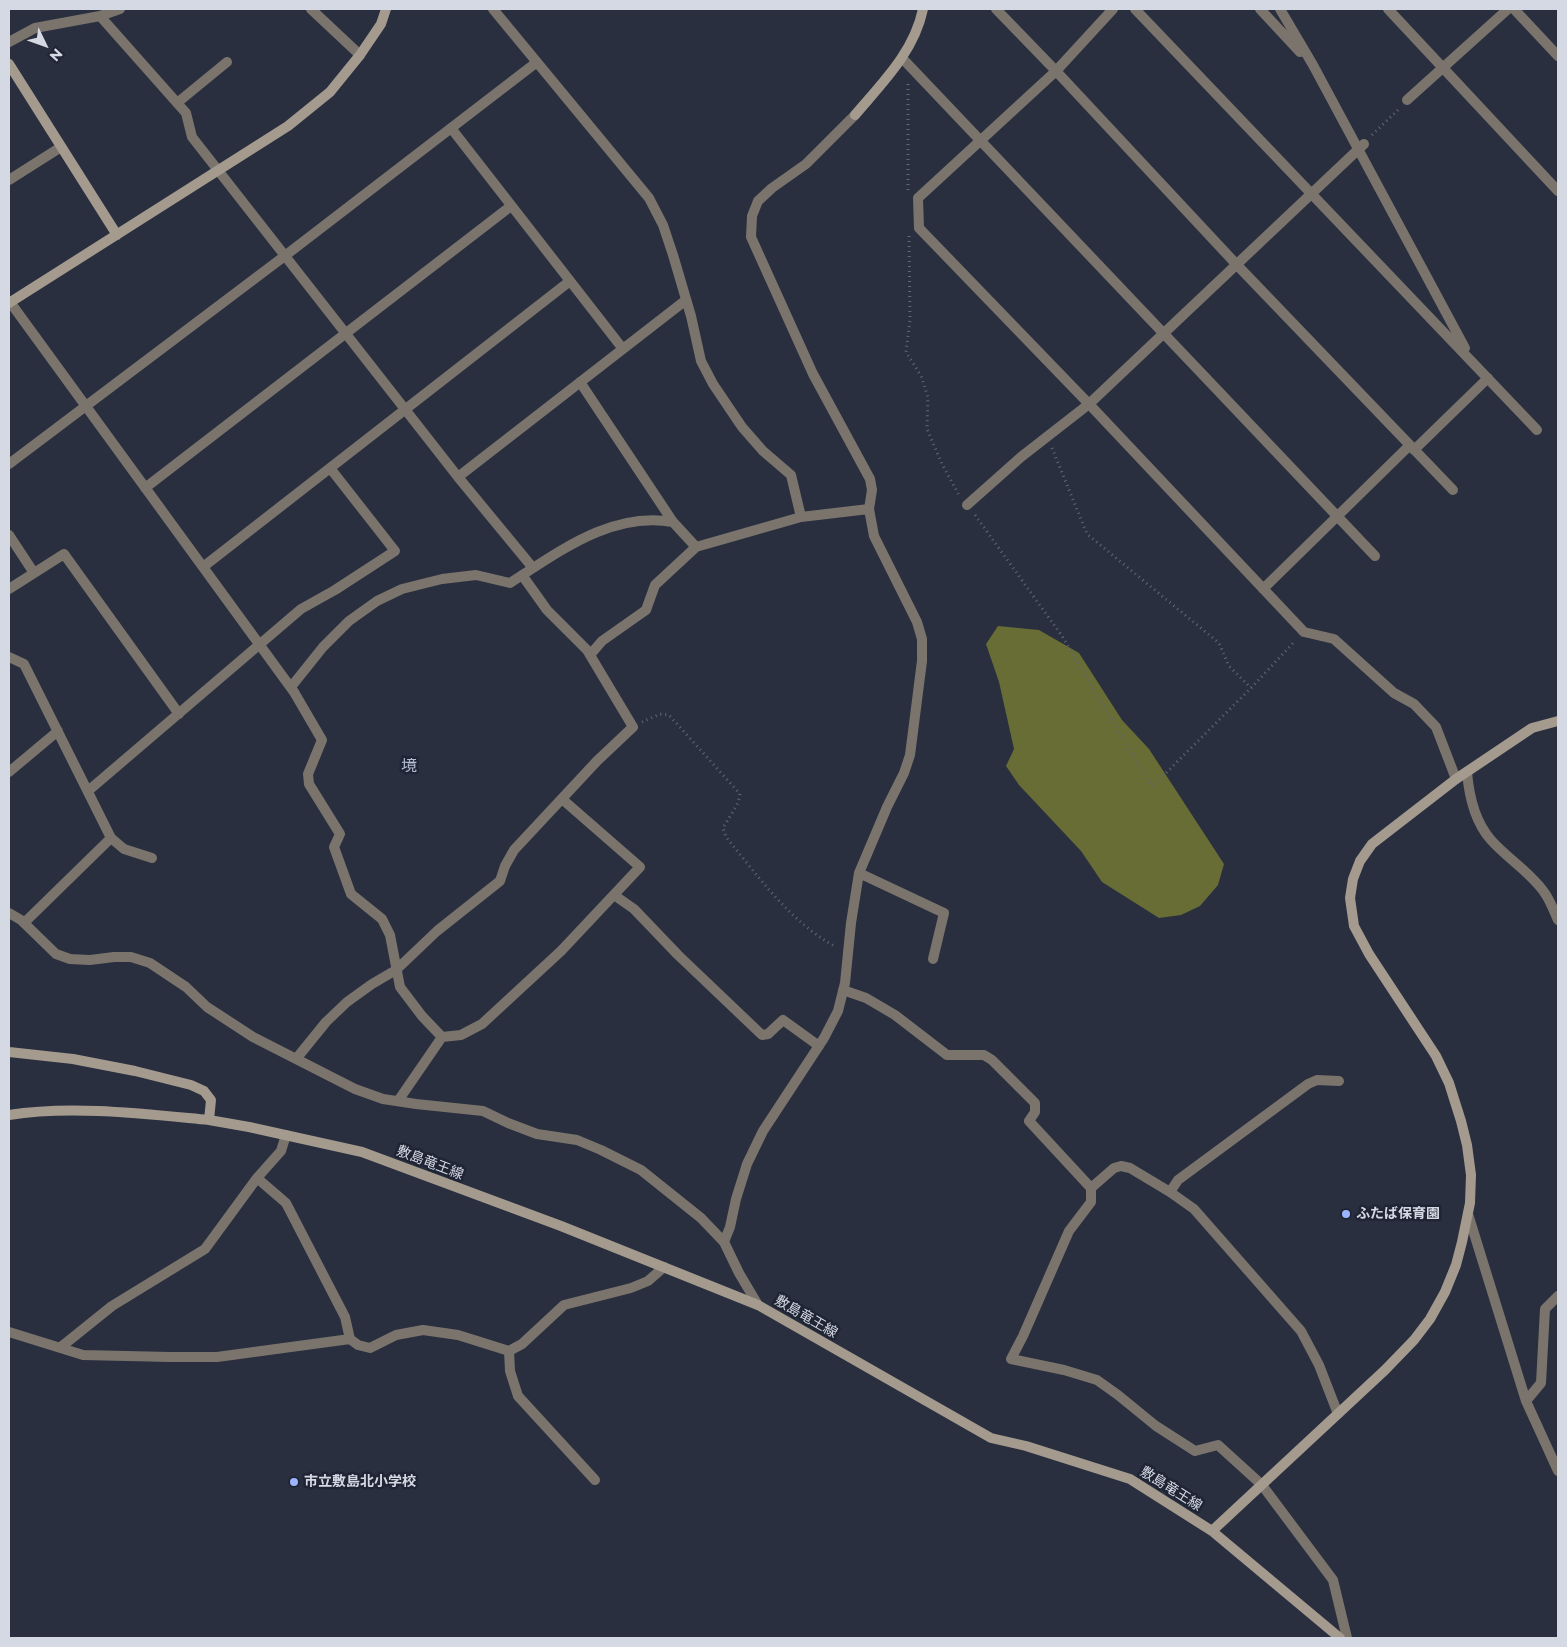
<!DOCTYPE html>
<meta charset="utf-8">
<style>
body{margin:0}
#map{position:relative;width:1567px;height:1647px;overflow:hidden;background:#292f3f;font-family:Montserrat,sans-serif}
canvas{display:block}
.frame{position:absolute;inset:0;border:10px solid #d5d9e4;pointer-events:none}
.north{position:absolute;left:20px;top:20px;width:50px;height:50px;-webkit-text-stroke:4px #1f2534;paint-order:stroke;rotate:132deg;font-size:14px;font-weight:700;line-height:20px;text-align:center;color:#d5d9e4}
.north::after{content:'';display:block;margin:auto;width:18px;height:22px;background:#d5d9e4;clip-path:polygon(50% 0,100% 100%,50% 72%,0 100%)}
</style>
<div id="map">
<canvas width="1567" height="1647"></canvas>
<div class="frame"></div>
<div class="north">N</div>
</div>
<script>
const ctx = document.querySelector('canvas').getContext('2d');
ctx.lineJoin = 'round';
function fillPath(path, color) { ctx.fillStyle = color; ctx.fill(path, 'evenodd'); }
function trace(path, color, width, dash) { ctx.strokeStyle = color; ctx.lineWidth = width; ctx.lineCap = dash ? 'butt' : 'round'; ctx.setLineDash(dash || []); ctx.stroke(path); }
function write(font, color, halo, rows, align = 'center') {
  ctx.font = font + ' Montserrat,"Noto Sans JP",sans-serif'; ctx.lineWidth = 5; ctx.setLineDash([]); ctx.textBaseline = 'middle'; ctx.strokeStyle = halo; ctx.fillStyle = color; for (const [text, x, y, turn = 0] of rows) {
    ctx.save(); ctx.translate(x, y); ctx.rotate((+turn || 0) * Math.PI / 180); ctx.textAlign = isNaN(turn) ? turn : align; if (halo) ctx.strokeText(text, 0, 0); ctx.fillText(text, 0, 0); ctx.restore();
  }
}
fillPath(new Path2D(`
 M998,626L1039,630L1079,653L1122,720L1149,749L1224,864L1218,885L1200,906L1181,915L1159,918L1102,882L1081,851L1019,785L1006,766L1014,749L999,682L986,644Z`), '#676d34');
trace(new Path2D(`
 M1372,135L1400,108
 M908,190V84
 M909,236L910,320L906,352L921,376L928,397L927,429L942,464L960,497
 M1052,448L1087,534L1219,643L1229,666L1251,688
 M975,515L1062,636L1152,787L1251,688L1295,641
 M642,722L660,714L669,715L740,794L738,803L723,828L726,837C758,876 790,922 836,947`), '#626876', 3, [1, 4]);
trace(new Path2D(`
 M311,9L360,55
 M493,9L649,198L663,225L673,255L691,316L701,361L713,384L742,427L763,451L791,475L801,517
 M996,9L1056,71L1237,265L1453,490
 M1113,9L1056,71L918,198L919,228L1089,404L1304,632L1334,639L1394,693L1414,704L1436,727L1456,779
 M1135,9L1537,430
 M1260,9L1300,52
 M1280,9L1313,65L1465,348
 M1388,9L1558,191
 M1514,9L1558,56
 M100,16L186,113L192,137L458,477L533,568
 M9,42L35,28L100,16L120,9
 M902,58L1375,556
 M1407,100L1508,9
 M177,103L227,62
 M451,128L623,349
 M9,180L61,147
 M10,302L294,692L322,740L308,774L309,784L340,834L334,847L351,894L382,919L390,935L400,987L422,1016L442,1037
 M580,382L673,522
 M1414,450L1488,378
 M9,464L286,255L537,62
 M458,477L686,300
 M145,488L511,206
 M967,505L1021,457L1089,404L1364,144
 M9,535L34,573
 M203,567L570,281
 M9,589L64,554L179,714
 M1263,589L1410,445
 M590,655L602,641L646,610L655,585L696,547
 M9,657L24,664L111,838L24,923
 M291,687L323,647L349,621L377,601L402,589L442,579L476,575L510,583C559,552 611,511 673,522L696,547L801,517L869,509
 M9,772L58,731
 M1467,772C1469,796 1475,822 1491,840C1508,859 1530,872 1544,892C1550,900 1554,911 1558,920
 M88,791L301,609L335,590L395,551L330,468
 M111,838L124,849L152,858
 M859,873L944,913L933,959
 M614,895L634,909L678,955L762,1035L768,1034L783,1020L819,1046
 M9,913L21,920L56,954L70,959L90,960L114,957H131L150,963L186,987L207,1007L253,1037L355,1089L383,1099L416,1104L483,1111L508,1123L537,1134L577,1140L601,1150L641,1170L701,1218L724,1242L739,1273L758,1305
 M843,990L866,998L895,1015L947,1055H984L992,1060L1035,1103V1112L1029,1121L1091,1188L1114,1168L1121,1166L1130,1168L1170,1192L1194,1209L1301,1331L1319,1365L1338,1414
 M296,1059L326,1022L347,1002L372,984L396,970L437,931L500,881L505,866L514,850L597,761L633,727L587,650L547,610L522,575
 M398,1101L442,1037L461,1035L482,1024L561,951L640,867L562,799
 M257,1178L286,1203L345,1317L350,1339L358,1345L370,1348L396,1335L423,1330L458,1335L509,1351L522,1344L564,1305L631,1288L648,1281L664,1267
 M1091,1188V1202L1069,1231L1023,1336L1011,1359L1064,1370L1097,1380L1118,1395L1156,1426L1195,1451L1218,1445L1262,1485L1333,1580L1347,1638
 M1170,1192L1178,1180L1308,1084L1317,1080L1339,1081
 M1468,1214L1526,1401L1558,1471
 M724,1242L730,1227L736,1199L747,1164L763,1131L824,1038L838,1011L845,983L851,923L859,873L887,807L904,773L910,755L922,661V639L917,622L874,536L869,509L872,490L870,479L813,374L751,237L752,216L758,201L772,188L806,164L855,115
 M9,1332L83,1355L170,1357H217L350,1339
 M61,1347L112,1306L205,1249L257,1178L281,1151L286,1135
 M509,1351L510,1371L518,1396L595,1480
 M1526,1401L1541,1383L1545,1309L1558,1296`), '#7a746c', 10);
trace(new Path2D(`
 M9,64L117,235
 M855,115C883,82 914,52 923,9
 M9,303L288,126L330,92L360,55L381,24L386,9
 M9,1052L73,1059L135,1071L191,1085L204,1091L211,1100L209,1120L249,1127L362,1152L561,1226L758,1305L991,1438L1026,1446L1130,1479L1212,1531L1340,1638
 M9,1115C72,1105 145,1114 209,1120
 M1212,1531L1385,1370L1414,1340L1430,1319L1445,1292L1456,1265L1462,1242L1470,1203L1471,1175L1467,1145L1461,1121L1449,1083L1436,1056L1369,954L1354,926L1350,898L1353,879L1360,861L1372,844L1456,779L1532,728L1558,721`), '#a49a8e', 10);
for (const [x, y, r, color] of [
 [1346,1214,5,"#9ab5fd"],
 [294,1482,5,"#9ab5fd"]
]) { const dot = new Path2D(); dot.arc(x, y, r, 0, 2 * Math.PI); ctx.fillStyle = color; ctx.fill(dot); trace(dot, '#1f2534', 2); }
write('14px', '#d5d9e4', '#1f2534', [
 ["敷島竜王線",430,1163,21],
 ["敷島竜王線",806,1317,30],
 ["敷島竜王線",1171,1489,32]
]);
write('bold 14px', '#d5d9e4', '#1f2534', [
 ["ふたば保育園",1356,1214],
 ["市立敷島北小学校",304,1482]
], 'left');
write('16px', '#b6bed3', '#1f2534', [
 ["境",409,766]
]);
</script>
